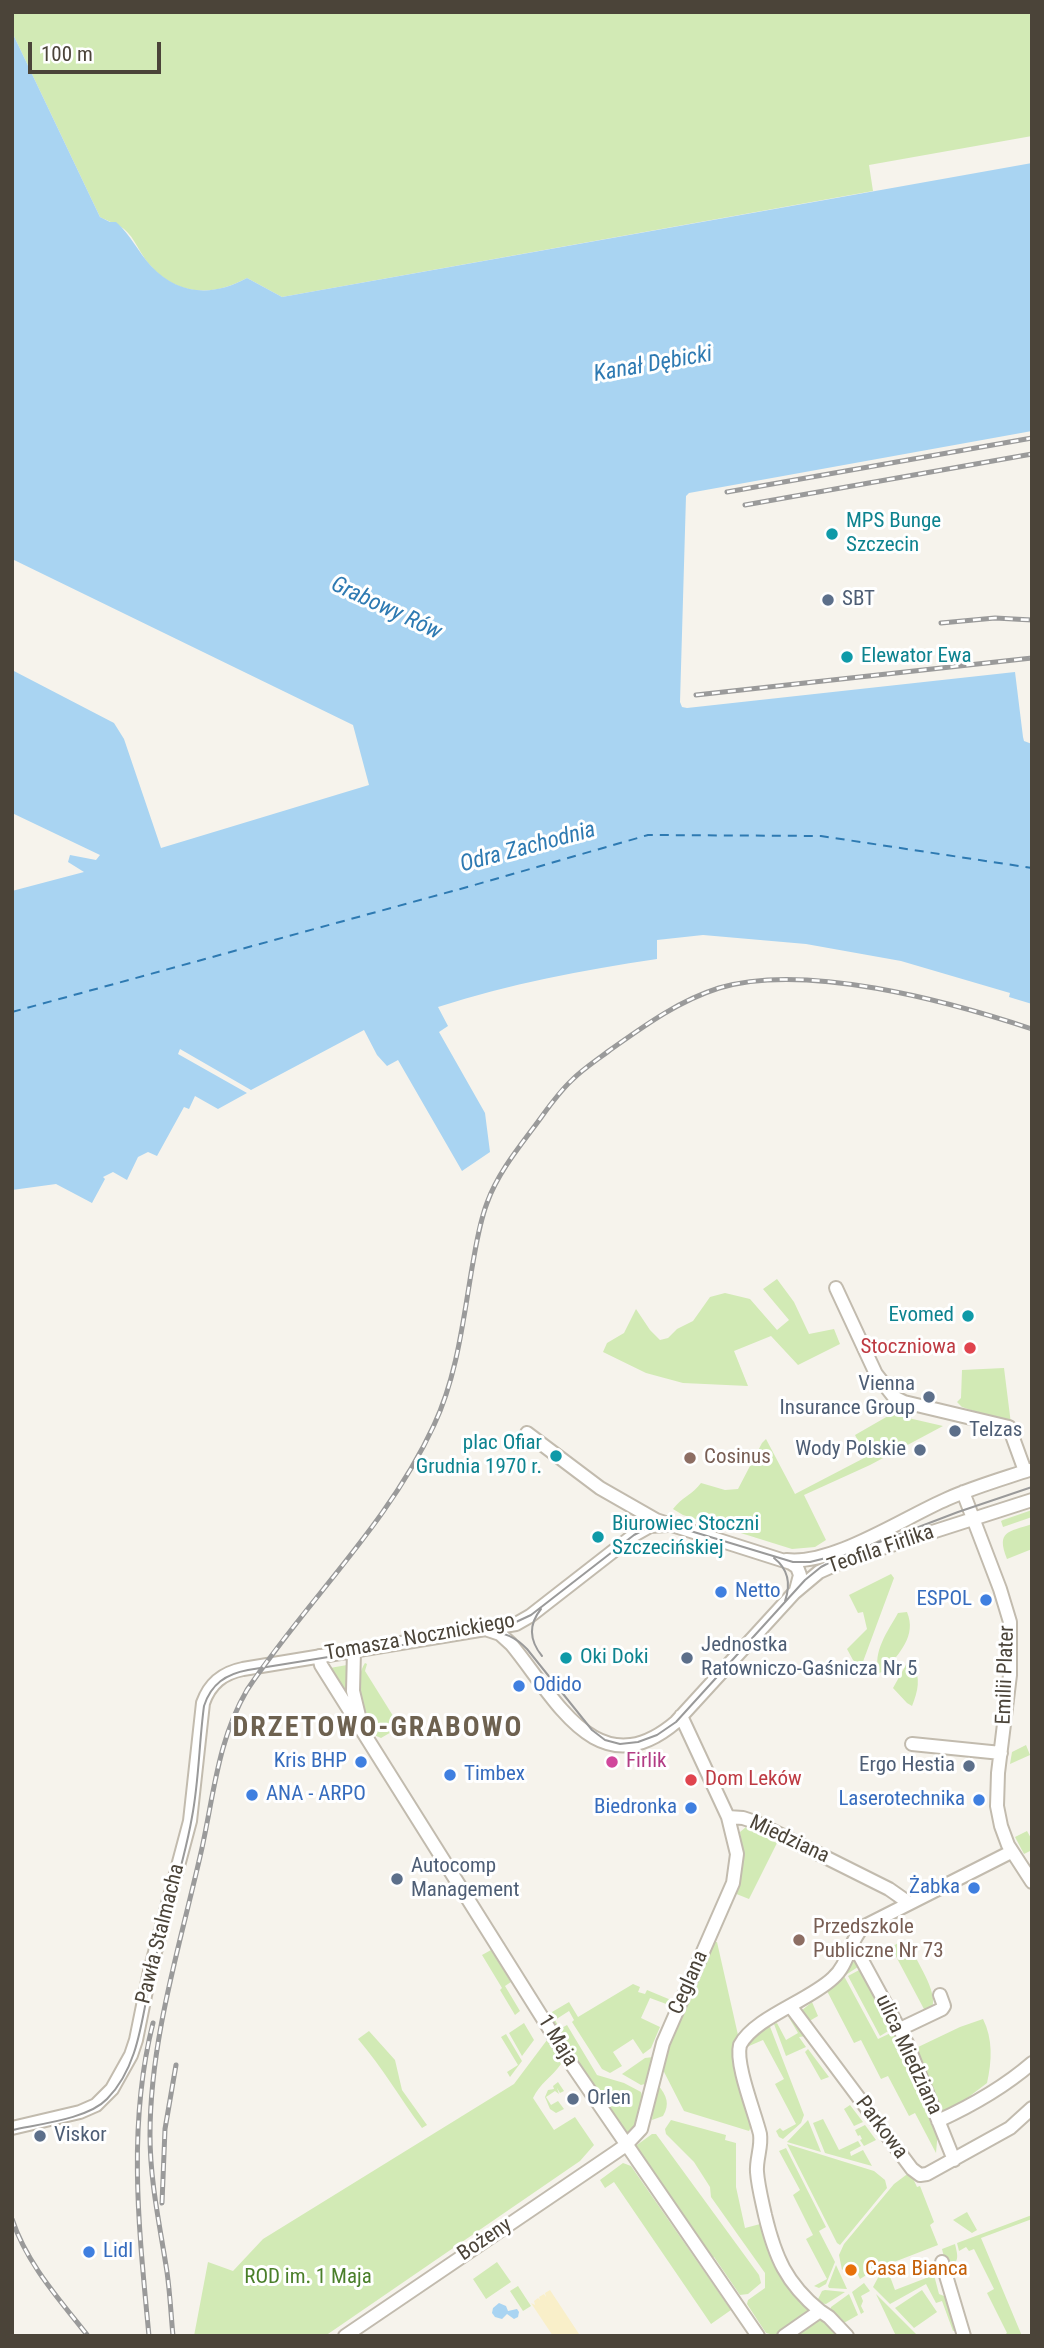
<!DOCTYPE html>
<meta charset="utf-8">
<style>
body{margin:0}
#map{position:relative;width:1044px;height:2348px;overflow:hidden;background:#f6f3ec;font-family:"Roboto Condensed",sans-serif}
canvas{display:block}
.frame{position:absolute;inset:0;border:14px solid #4b4439;pointer-events:none}
.scale{position:absolute;left:28px;top:42px;width:133px;height:32px;box-sizing:border-box;border:4px solid #4b4439;border-top:0;padding-left:9px;font-size:21px;line-height:24px;white-space:nowrap;color:#4b4439;-webkit-text-stroke:5px #fff;paint-order:stroke}
</style>
<div id="map">
<canvas width="1044" height="2348"></canvas>
<div class="frame"></div>
<div class="scale">100 m</div>
</div>
<script>
const ctx = document.querySelector('canvas').getContext('2d');
ctx.lineJoin = 'round';
function fillPath(path, color) { ctx.fillStyle = color; ctx.fill(path, 'evenodd'); }
function trace(path, color, width, dash) { ctx.strokeStyle = color; ctx.lineWidth = width; ctx.lineCap = dash ? 'butt' : 'round'; ctx.setLineDash(dash || []); ctx.stroke(path); }
function write(font, color, halo, rows, align = 'center') {
  ctx.font = font + ' "Roboto Condensed",sans-serif'; ctx.lineWidth = 6; ctx.setLineDash([]); ctx.textBaseline = 'middle'; ctx.strokeStyle = halo; ctx.fillStyle = color; for (const [text, x, y, turn = 0] of rows) {
    ctx.save(); ctx.translate(x, y); ctx.rotate((+turn || 0) * Math.PI / 180); ctx.textAlign = isNaN(turn) ? turn : align; if (halo) ctx.strokeText(text, 0, 0); ctx.fillText(text, 0, 0); ctx.restore();
  }
}
fillPath(new Path2D(`
 M12,12H1032V136L869,165L873,191L282,297L247,278C213,297 176,296 149,264C140,254 135,238 124,229C118,224 107,221 100,217L12,32Z
 M777,1279L794,1302L809,1334L834,1329L840,1344L798,1365L771,1336L734,1351L748,1386L683,1383L646,1373L603,1352L607,1343L624,1333L636,1309L650,1330L660,1340L668,1338L677,1329L693,1321L710,1297L725,1293L750,1299L777,1330L789,1320L763,1289Z
 M1004,1368L1011,1424L962,1407L957,1402L961,1398L962,1370Z
 M905,1410L904,1417L943,1426L870,1465L804,1495L826,1540L815,1547L792,1549L683,1515L673,1509C681,1498 693,1494 701,1483L725,1490L738,1489L762,1443L766,1439L795,1494L866,1457L855,1435L895,1412Z
 M1032,1510V1517L1003,1527L1001,1521L1003,1520Z
 M1032,1524V1549L1007,1559C996,1531 1008,1532 1032,1524Z
 M891,1574L894,1578L861,1667L853,1660L847,1649L867,1629L863,1612L858,1613L849,1595Z
 M907,1612C917,1636 899,1653 885,1671L879,1673C872,1652 888,1631 898,1613Z
 M365,1663L367,1664L365,1671L400,1727L381,1738L374,1735L364,1716L367,1714C358,1699 355,1679 365,1663Z
 M907,1663L913,1664C921,1678 918,1691 912,1706L907,1703L893,1688Z
 M347,1665L348,1690L346,1691L344,1690L330,1668Z
 M1026,1745L1030,1755L1010,1764L1012,1752Z
 M746,1827L777,1843L749,1899L734,1893L743,1860L740,1832Z
 M1027,1831L1032,1840V1850L1024,1854L1015,1837Z
 M904,1940L909,1945C915,1958 939,1994 932,2007L925,2011L891,1947Z
 M713,1942H717L738,2035L734,2048L751,2127L749,2131L684,2111L662,2068L667,2048Z
 M491,1950L511,1982L505,1986L520,2011L515,2015L500,1990L502,1988L482,1955Z
 M855,1953L861,1965L844,1976L878,2039L897,2030L938,2130L936,2153L915,2113L909,2116L888,2076L881,2079L861,2040L854,2043L827,1991Z
 M863,1968L895,2027L880,2036L848,1976Z
 M633,1984L640,1987L638,1992L645,1994L647,1990L671,2000L669,2005L650,1998L641,2018L660,2027L651,2048L643,2054L633,2039L613,2052L622,2066L610,2073L602,2069L572,2022L574,2020L569,2011L555,2020L560,2029L567,2025L597,2075L624,2083L641,2092C645,2105 639,2127 627,2134L624,2133L583,2073L548,2017L552,2012L569,2002L578,2017Z
 M812,2002L818,2016L806,2023L801,2011Z
 M788,2016L792,2018L807,2036L799,2037L806,2047L786,2056L774,2024L777,2023L786,2040L798,2033Z
 M983,2019C993,2039 992,2061 987,2083L949,2112L940,2113L916,2048L960,2027Z
 M524,2023L534,2040L522,2056L509,2033Z
 M769,2024L804,2115L801,2123L783,2139L779,2137L776,2131L780,2128L783,2131L796,2124L775,2084L784,2079L763,2040L749,2046L747,2041Z
 M369,2031L395,2060L402,2090L427,2125L422,2128C400,2098 382,2067 358,2039Z
 M506,2034L522,2061L510,2077L507,2072L518,2065L501,2037Z
 M547,2040L561,2064C552,2077 540,2083 533,2098L554,2130L575,2117L594,2145L580,2161L325,2336H194L208,2262L233,2271L263,2239L514,2084Z
 M808,2049L829,2077L821,2080L805,2052Z
 M653,2057L645,2084L641,2085L622,2074L645,2058Z
 M558,2082L564,2091L560,2093L557,2088L559,2094L555,2091L546,2097L551,2105L558,2101L564,2109L556,2113L550,2109L545,2097L548,2090L554,2089L553,2086Z
 M658,2085C667,2096 670,2104 663,2116L652,2120L655,2088Z
 M850,2105L863,2122L854,2126L844,2109Z
 M823,2119L839,2150L858,2141L861,2146L850,2152L851,2156L863,2150L872,2166L825,2153L813,2123Z
 M671,2120L726,2135L725,2140L736,2143V2187L745,2228L764,2223L809,2308L808,2314L778,2336L766,2333L747,2304L748,2300L765,2288V2273L711,2197L710,2187L694,2162L666,2134L665,2129Z
 M808,2120L821,2152L787,2142Z
 M865,2125L876,2140L864,2146L860,2140L862,2139L860,2135L858,2136L855,2130Z
 M652,2134H656L759,2275L761,2283L748,2294L740,2295L714,2257L710,2258L637,2152V2145Z
 M787,2144L874,2171L885,2180L887,2188L840,2245L837,2243Z
 M786,2148L826,2227L819,2231L835,2262L826,2284L819,2288L814,2286L827,2279L806,2239L813,2235L793,2195L800,2190L779,2151Z
 M623,2163L631,2166L731,2310L711,2324L614,2182L605,2188L600,2180Z
 M910,2172L917,2187L920,2186L934,2222L930,2225L938,2245L876,2269L860,2279L853,2264L842,2270L839,2255L844,2244L894,2184Z
 M967,2212L977,2230L972,2233L953,2220Z
 M1032,2215V2219L981,2238L1022,2336H1003L1007,2333L987,2293L994,2289L974,2249L969,2251L966,2247L959,2251L957,2243Z
 M955,2244C958,2257 960,2262 947,2269L942,2249Z
 M497,2262L511,2282L486,2299L473,2279Z
 M836,2265L847,2289L829,2288L828,2286Z
 M888,2271L895,2290L934,2275L939,2294L949,2298L959,2330L953,2331L942,2301L936,2303L926,2284L890,2304L873,2287L880,2274Z
 M864,2283L870,2291L861,2296L863,2301L861,2306L864,2312L861,2314L852,2292Z
 M518,2286L531,2306L523,2311L510,2291Z
 M825,2290L845,2292L826,2304L816,2303L822,2291Z
 M922,2290L937,2312L914,2328L895,2308Z
 M849,2294L858,2315L842,2324L830,2311L831,2307Z
 M876,2294L918,2336H896Z
 M814,2320L824,2321L844,2336H788Z`), '#d2eab5');
fillPath(new Path2D(`
 M550,2290L579,2334L582,2336H553L531,2303L535,2305L534,2301L538,2298L540,2300L539,2297L544,2294L546,2297L545,2293Z`), '#f9efc9');
fillPath(new Path2D(`
 M12,32L100,217L110,222H116C131,235 138,252 151,266C178,295 213,297 247,278L282,297L1032,163V431L689,493L686,496L680,702L682,707L687,708L1015,672L1023,737L1024,741L1032,744V1004L1009,997L1010,993L901,961L806,944L703,935L657,940V959C582,970 510,984 438,1007L448,1026L439,1032L485,1113L490,1152L462,1171L398,1060L387,1066L377,1055L364,1030L251,1090L180,1049L178,1054L247,1093L218,1109L195,1096L189,1109L184,1107L157,1156L148,1152L138,1157L127,1180L113,1172L103,1177L105,1179L92,1203L56,1184L12,1190V891L84,872L68,862L70,855L96,860L100,855L12,813V670L114,723L124,739L161,848L369,785L353,725L12,559Z
 M499,2303L506,2306L508,2311L517,2309L519,2312L518,2317L514,2319L507,2314L502,2319L495,2317L492,2313L493,2308Z`), '#a9d4f2');
trace(new Path2D(`
 M12,1012L471,886L648,835L821,836L1032,868`), '#2e7ab2', 2, [9, 7]);
const minor = new Path2D(`
 M836,1288L876,1374L894,1397L904,1402L1009,1427L1025,1471
 M527,1433L600,1488L656,1520L791,1563L797,1567L800,1575L796,1590
 M963,1492L1000,1589L1010,1622V1675L998,1773L997,1806L1001,1826L1008,1845L1032,1882
 M786,1560C832,1566 903,1518 947,1499C974,1487 1002,1479 1029,1470
 M488,1630L500,1634L511,1644C555,1697 597,1789 676,1722L794,1593L819,1572L848,1559L1032,1500
 M354,1651L353,1691L359,1716
 M319,1656L321,1665L572,2065L758,2336
 M681,1716L728,1817L743,1818L755,1822L889,1889L909,1903
 M912,1744L1001,1753
 M857,1951L907,2043L954,2160
 M791,2007L912,2169L920,2175L927,2174L1010,2128L1032,2108
 M900,2029L942,2009L944,2006L940,1995
 M938,2121C973,2105 1003,2088 1032,2063
 M12,2128L80,2112L96,2105L112,2089L131,2055L136,2040L150,1971L190,1821L203,1703C210,1683 223,1673 243,1669L516,1624L530,1616L634,1535L650,1526L668,1525
 M942,2262L964,2336
 M820,2311C786,2283 775,2257 765,2215C762,2201 758,2186 757,2172C756,2159 762,2147 760,2134C755,2113 735,2064 740,2045C755,2017 809,2001 833,1978C849,1964 849,1941 863,1927L1011,1852
 M345,2336L616,2152L626,2145L641,2129L663,2043L733,1883L737,1854L728,1817
 M784,2336L820,2311L829,2317L847,2336`);
trace(minor, '#c2bbae', 16);
trace(minor, '#fff', 12);
trace(new Path2D(`
 M774,1558C788,1569 791,1584 785,1601
 M541,1609C528,1625 529,1640 542,1656
 M490,1627L516,1622L531,1615L634,1535L653,1525L674,1526L793,1562H810L830,1557
 M12,2130C39,2124 88,2119 107,2099C140,2066 142,2014 152,1971C165,1920 183,1869 192,1817C199,1781 199,1743 204,1706C211,1684 226,1674 248,1670L483,1632C501,1630 515,1636 527,1649L592,1730L605,1740L620,1744L638,1742L657,1735L676,1722L805,1580L821,1567L840,1557L958,1512L1032,1487`), '#9a9a9a', 2);
const rail = new Path2D(`
 M727,492L1032,438
 M745,505L1032,454
 M941,623L995,618L1032,620
 M696,695L1032,658
 M162,2203L165,2129L176,2065
 M12,2219C27,2264 59,2299 88,2336
 M149,2336C139,2231 127,2126 153,2023
 M173,2336C171,2315 170,2293 167,2272C160,2226 150,2182 150,2135C150,2038 181,1942 202,1848C214,1793 218,1740 247,1690C307,1600 388,1525 434,1425C457,1376 463,1321 472,1268C476,1246 479,1224 487,1203C497,1175 516,1151 534,1127C546,1111 557,1094 572,1080C583,1069 597,1060 610,1050C644,1026 678,1001 719,988C805,962 948,1001 1032,1029`);
trace(rail, '#9a9a9a', 5);
trace(rail, '#fff', 2.5, [8]);
for (const [x, y, r, color] of [
 [832,534,7,"#0f9aa8"],
 [828,600,7,"#5c6f8a"],
 [847,657,7,"#0f9aa8"],
 [968,1316,7,"#0f9aa8"],
 [970,1348,7,"#e0444e"],
 [929,1397,7,"#5c6f8a"],
 [955,1431,7,"#5c6f8a"],
 [920,1450,7,"#5c6f8a"],
 [556,1456,7,"#0f9aa8"],
 [690,1458,7,"#8d6e63"],
 [598,1537,7,"#0f9aa8"],
 [721,1592,7,"#3f7fe0"],
 [986,1600,7,"#3f7fe0"],
 [566,1658,7,"#0f9aa8"],
 [687,1658,7,"#5c6f8a"],
 [519,1686,7,"#3f7fe0"],
 [361,1762,7,"#3f7fe0"],
 [612,1762,7,"#d1479c"],
 [969,1766,7,"#5c6f8a"],
 [450,1775,7,"#3f7fe0"],
 [691,1780,7,"#e0444e"],
 [252,1795,7,"#3f7fe0"],
 [979,1800,7,"#3f7fe0"],
 [691,1808,7,"#3f7fe0"],
 [397,1879,7,"#5c6f8a"],
 [974,1888,7,"#3f7fe0"],
 [799,1940,7,"#8d6e63"],
 [573,2099,7,"#5c6f8a"],
 [40,2136,7,"#5c6f8a"],
 [89,2252,7,"#3f7fe0"],
 [851,2270,7,"#e8710a"]
]) { const dot = new Path2D(); dot.arc(x, y, r, 0, 2 * Math.PI); ctx.fillStyle = color; ctx.fill(dot); trace(dot, '#fff', 2.5); }
write('21px', '#0d838f', '#fff', [
 ["MPS Bunge",846,522],
 ["Szczecin",846,546],
 ["Elewator Ewa",861,657],
 ["Evomed",954,1316,"right"],
 ["plac Ofiar",542,1444,"right"],
 ["Grudnia 1970 r.",542,1468,"right"],
 ["Biurowiec Stoczni",612,1525],
 ["Szczecińskiej",612,1549],
 ["Oki Doki",580,1658]
], 'left');
write('21px', '#4e5e75', '#fff', [
 ["SBT",842,600],
 ["Vienna",915,1385,"right"],
 ["Insurance Group",915,1409,"right"],
 ["Telzas",969,1431],
 ["Wody Polskie",906,1450,"right"],
 ["Jednostka",701,1646],
 ["Ratowniczo-Gaśnicza Nr 5",701,1670],
 ["Ergo Hestia",955,1766,"right"],
 ["Autocomp",411,1867],
 ["Management",411,1891],
 ["Orlen",587,2099],
 ["Viskor",54,2136]
], 'left');
write('21px', '#be3a42', '#fff', [
 ["Stoczniowa",956,1348],
 ["Dom Leków",705,1780,"left"]
], 'right');
write('21px', '#785e54', '#fff', [
 ["Cosinus",704,1458],
 ["Przedszkole",813,1928],
 ["Publiczne Nr 73",813,1952]
], 'left');
write('21px', '#4b4439', '#fff', [
 ["Teofila Firlika",881,1550,-19],
 ["Tomasza Nocznickiego",420,1638,-10],
 ["Emilii Plater",1006,1675,-88],
 ["Miedziana",789,1840,25],
 ["Pawła Stalmacha",161,1934,-76],
 ["Ceglana",689,1983,-66],
 ["1 Maja",557,2041,58],
 ["ulica Miedziana",908,2055,65],
 ["Parkowa",881,2128,53],
 ["Bożeny",485,2240,-34]
]);
write('21px', '#366cbe', '#fff', [
 ["Netto",735,1592],
 ["ESPOL",972,1600,"right"],
 ["Odido",533,1686],
 ["Kris BHP",347,1762,"right"],
 ["Timbex",464,1775],
 ["ANA - ARPO",266,1795],
 ["Laserotechnika",965,1800,"right"],
 ["Biedronka",677,1808,"right"],
 ["Żabka",960,1888,"right"],
 ["Lidl",103,2252]
], 'left');
write('21px', '#b23c85', '#fff', [
 ["Firlik",626,1762]
], 'left');
write('21px', '#c56008', '#fff', [
 ["Casa Bianca",865,2270]
], 'left');
write('21px', '#4a7f2a', '#fff', [
 ["ROD im. 1 Maja",308,2278]
]);
write('italic 23px', '#2e7ab2', '#fff', [
 ["Kanał Dębicki",653,365,-10],
 ["Grabowy Rów",386,609,25],
 ["Odra Zachodnia",528,848,-15]
]);
ctx.letterSpacing = '2px';
write('bold 28px', '#6e6250', '#fff', [
 ["DRZETOWO-GRABOWO",378,1729]
]);
ctx.letterSpacing = '0px';
</script>
